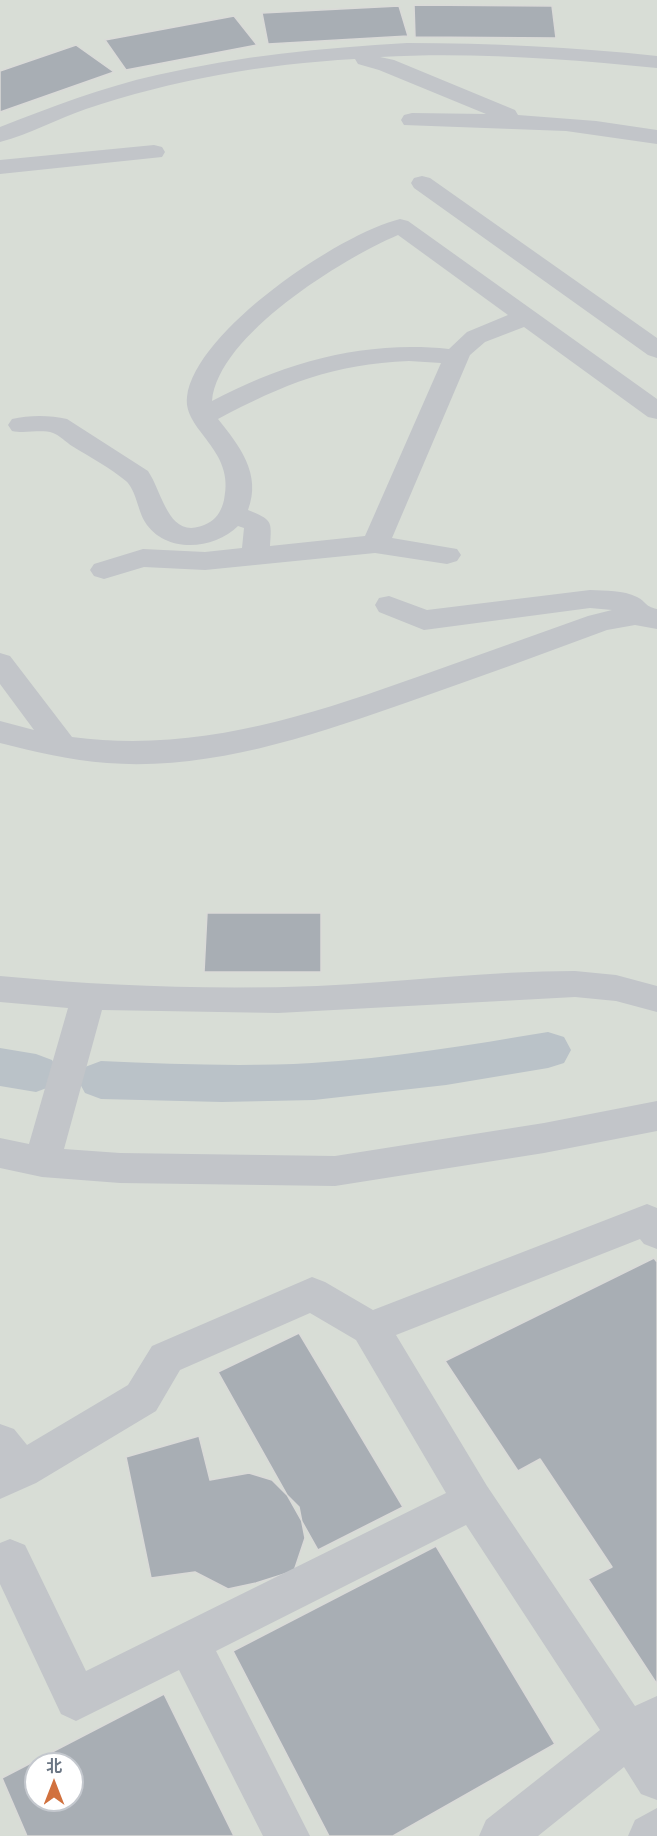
<!DOCTYPE html>
<meta charset="utf-8">
<style>
body{margin:0}
#map{position:relative;width:657px;height:1836px;overflow:hidden;background:#f8f8f6;font-family:"Exo 2","Noto Sans SC",sans-serif}
canvas{display:block}
.north{position:absolute;left:24px;top:1752px;width:60px;height:60px;box-sizing:border-box;background:#fff;border:2px solid #c4c8ce;border-radius:50%;rotate:0deg;font-size:16px;font-weight:700;line-height:24px;text-align:center;color:#6b7684}
.north::after{content:'';display:block;margin:auto;width:21px;height:27px;background:#d1713e;clip-path:polygon(50% 0,100% 100%,50% 72%,0 100%)}
</style>
<div id="map">
<canvas width="657" height="1836"></canvas>
<div class="north">北</div>
</div>
<script>
const ctx = document.querySelector('canvas').getContext('2d');
ctx.lineJoin = 'round';
function fillPath(path, color) { ctx.fillStyle = color; ctx.fill(path, 'evenodd'); }
function trace(path, color, width, dash) { ctx.strokeStyle = color; ctx.lineWidth = width; ctx.lineCap = dash ? 'butt' : 'round'; ctx.setLineDash(dash || []); ctx.stroke(path); }
fillPath(new Path2D(`
 M0,0H657V1836H0ZM36,1764H72V1800H36Z`), '#d8ddd6');
fillPath(new Path2D(`
 M548,1032L564,1037L571,1050L564,1063L548,1068L446,1085L314,1100L222,1102L101,1099L85,1093L78,1080L85,1067L101,1061C171,1064 242,1067 312,1063C391,1058 470,1045 548,1032Z
 M0,1048L36,1054L52,1060L59,1073L52,1086L36,1092L0,1086Z`), '#bac2c8');
const building = new Path2D(`
 M414,5L552,6L556,38L415,37Z
 M399,6L408,36L268,44L262,13Z
 M234,16L257,45L126,70L105,40Z
 M76,45L114,72L0,112V71Z
 M207,913H321V972H204Z
 M654,1258L657,1262V1684L588,1579L612,1567L540,1459L518,1471L445,1361Z
 M299,1333L403,1507L318,1550L218,1372Z
 M199,1436L210,1480L249,1473L272,1480L299,1507L305,1538L294,1571L256,1583L228,1589L195,1572L151,1578L126,1457Z
 M436,1546L555,1744L393,1836H329L233,1651Z
 M164,1694L234,1836H27L2,1778ZM36,1764H72V1800H36Z`);
fillPath(building, '#a8aeb4');
trace(building, '#dadad8', 1.5);
fillPath(new Path2D(`
 M407,43C491,43 573,47 657,56V68C565,59 473,52 380,57L394,60L515,110L518,115L596,121L657,130V144L566,131L404,125L401,120L404,115L412,113L486,114L379,70L358,64L355,59C264,64 172,80 86,109C57,119 30,134 0,142V127C51,107 103,87 157,75C239,56 322,48 407,43Z
 M154,145L162,147L165,152L162,157L0,174V160Z
 M422,176L430,178L657,338V358L648,355L414,188L411,183L414,178Z
 M400,219L408,221L657,399V419L648,417L524,327L485,342L470,355L392,538L457,549L461,555L457,561L447,564L375,553L205,570L144,567L104,579L94,576L90,570L94,564L143,549L205,552L242,548L244,528L238,526C214,550 165,554 145,522C138,511 136,490 126,481C110,468 90,457 72,446C66,442 59,435 53,433C41,429 25,434 12,431L8,425L12,419C29,415 50,415 67,419L148,471C164,495 169,545 210,522C218,517 222,509 224,500C236,449 183,431 187,397C195,331 339,234 400,219ZM398,235L508,315L467,332L449,349C365,340 286,362 212,401C218,335 342,259 398,235ZM409,361L441,363L365,536L270,546C272,520 272,520 248,510C262,474 239,445 218,419C284,384 333,364 409,361Z
 M590,590C606,591 623,590 637,597C647,602 644,606 657,609V629L635,625L607,630C542,654 477,678 411,701C314,735 211,771 107,763C70,760 35,752 0,743V721L34,730L0,684V653L10,656L72,737C196,753 305,717 420,676C476,656 532,636 588,616L612,610L590,608L424,630L379,612L375,605L379,598L389,596L427,610Z
 M575,971L616,975L657,986V1012L616,1001L575,997L278,1013L102,1010L64,1149L120,1153L335,1156L544,1123L657,1101V1131L544,1153L335,1186L120,1183L42,1177L0,1168V1138L29,1144L68,1008L0,1002V976C105,986 211,990 317,986C403,982 489,971 575,971Z
 M647,1204L657,1208V1249L644,1244L640,1239L396,1335L487,1486L635,1706L657,1696V1800L641,1794L624,1767L538,1836H479L486,1820L600,1730L466,1525L216,1651L310,1836H263L179,1670L76,1721L61,1714L0,1584V1543L10,1539L25,1545L86,1671L446,1493L356,1340L310,1313L180,1370L156,1411L36,1483L0,1499V1424L14,1429L27,1445L128,1385L152,1346L312,1277L325,1282L373,1310Z
 M657,1808V1836H628L635,1820Z`), '#c2c5c9');
</script>
